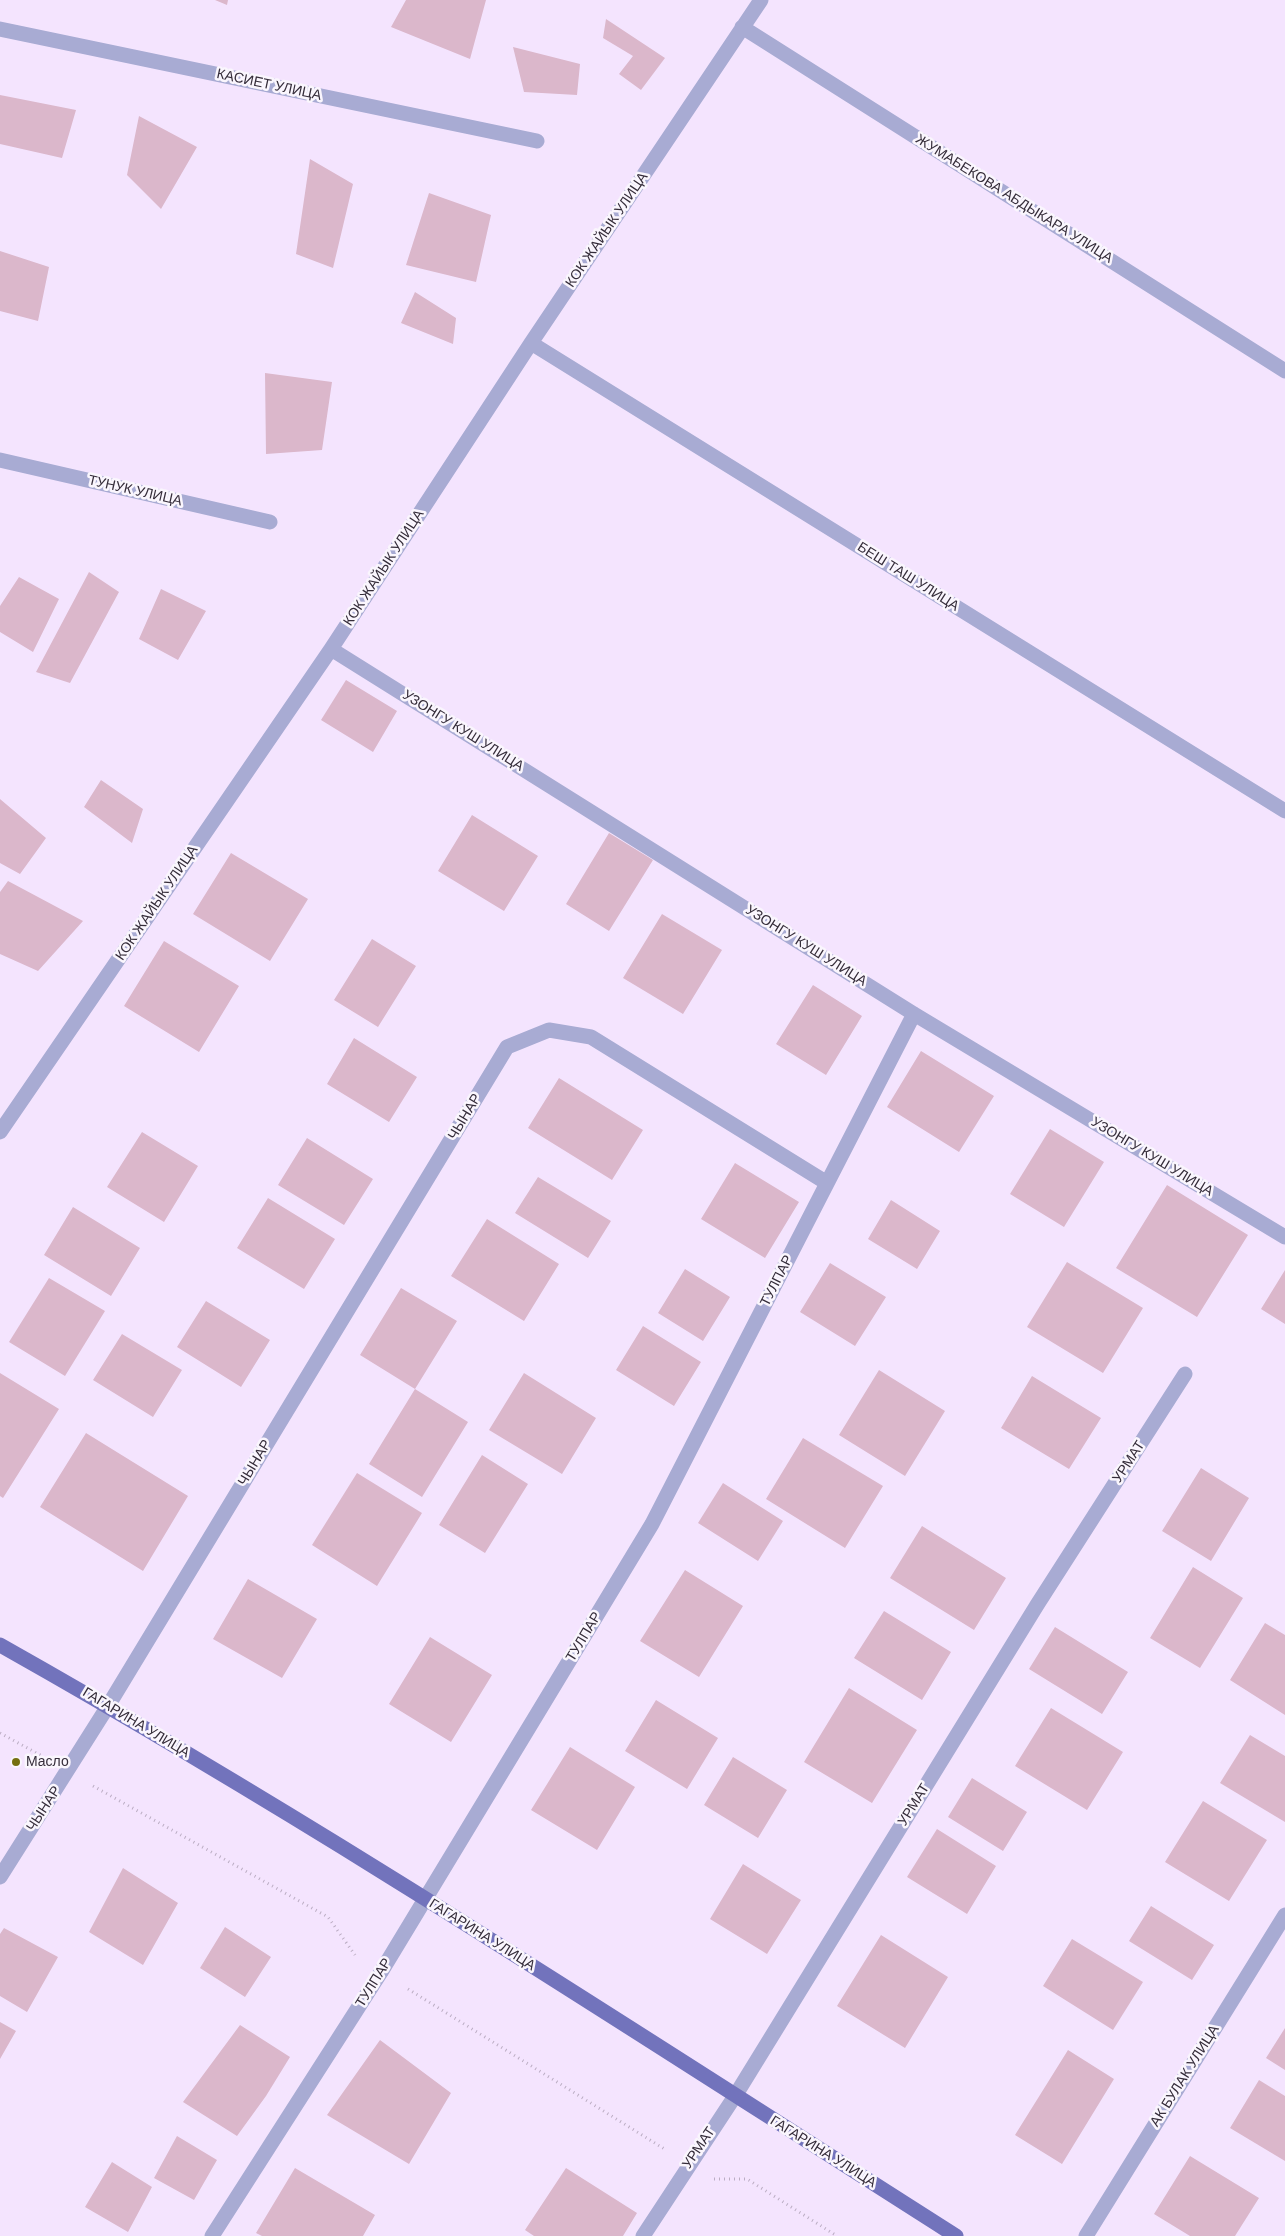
<!DOCTYPE html>
<meta charset="utf-8">
<style>
body{margin:0}
canvas{display:block;background:#f4e4fe}
</style>
<canvas width="1285" height="2236"></canvas>
<script>
const ctx = document.querySelector('canvas').getContext('2d');
ctx.lineJoin = 'round';
function fillPath(path, color) { ctx.fillStyle = color; ctx.fill(path, 'evenodd'); }
function trace(path, color, width, dash) { ctx.strokeStyle = color; ctx.lineWidth = width; ctx.lineCap = dash ? 'butt' : 'round'; ctx.setLineDash(dash || []); ctx.stroke(path); }
function write(font, color, halo, rows, align = 'center') {
  ctx.font = font + ' Arial,sans-serif'; ctx.lineWidth = 5; ctx.setLineDash([]); ctx.textBaseline = 'middle'; ctx.strokeStyle = halo; ctx.fillStyle = color; for (const [text, x, y, turn = 0] of rows) {
    ctx.save(); ctx.translate(x, y); ctx.rotate((+turn || 0) * Math.PI / 180); ctx.textAlign = isNaN(turn) ? turn : align; if (halo) ctx.strokeText(text, 0, 0); ctx.fillText(text, 0, 0); ctx.restore();
  }
}
fillPath(new Path2D(`
 M215,0H228L227,5Z
 M406,0H486L470,59L391,27Z
 M606,19L665,58L641,90L619,74L633,56L603,38Z
 M513,47L580,64L577,95L524,92Z
 M0,95L76,110L62,158L0,144Z
 M139,116L197,147L161,209L127,175Z
 M310,159L353,184L333,268L296,254Z
 M429,193L491,215L476,282L406,265Z
 M0,251L49,267L38,321L0,311Z
 M415,292L456,318L453,344L401,323Z
 M265,373L332,382L322,450L266,454Z
 M89,572L119,592L70,683L36,672Z
 M19,577L59,599L33,652L0,632V606Z
 M161,589L206,611L178,660L139,639Z
 M346,680L397,711L373,752L321,720Z
 M101,780L143,809L132,843L84,807Z
 M0,799L46,838L20,874L0,863Z
 M472,815L538,856L504,911L438,871Z
 M609,833L653,860L609,931L566,904Z
 M231,853L308,899L270,961L193,914Z
 M8,881L83,921L38,971L0,954V892Z
 M662,914L722,950L683,1014L623,978Z
 M372,939L416,966L378,1027L334,1000Z
 M164,941L239,986L199,1052L124,1006Z
 M813,985L862,1016L826,1075L776,1044Z
 M354,1038L417,1077L389,1122L327,1084Z
 M921,1051L994,1096L959,1152L887,1107Z
 M559,1078L643,1130L612,1180L528,1128Z
 M1050,1129L1104,1162L1064,1227L1010,1194Z
 M142,1132L198,1166L164,1222L107,1187Z
 M307,1138L373,1179L344,1225L278,1185Z
 M735,1163L799,1202L765,1258L701,1219Z
 M538,1177L611,1221L588,1258L515,1213Z
 M1167,1185L1248,1235L1197,1317L1116,1268Z
 M268,1198L335,1239L304,1289L237,1248Z
 M891,1200L940,1231L917,1269L868,1239Z
 M73,1207L140,1248L111,1296L44,1255Z
 M487,1219L559,1264L524,1321L451,1276Z
 M1067,1262L1143,1308L1103,1373L1027,1327Z
 M830,1263L886,1297L855,1346L800,1312Z
 M685,1269L730,1297L703,1341L658,1313Z
 M1285,1270V1324L1261,1309Z
 M49,1278L105,1311L65,1376L9,1342Z
 M401,1288L457,1321L415,1389L360,1355Z
 M206,1301L270,1340L241,1387L177,1347Z
 M643,1326L701,1362L674,1406L616,1370Z
 M122,1334L182,1370L153,1417L93,1380Z
 M879,1370L945,1411L905,1476L839,1435Z
 M0,1373L59,1409L3,1498L0,1496Z
 M524,1373L596,1418L562,1474L489,1430Z
 M1032,1376L1101,1418L1069,1469L1001,1428Z
 M415,1389L468,1422L422,1497L369,1464Z
 M86,1433L188,1496L143,1571L40,1507Z
 M803,1438L883,1486L845,1548L766,1499Z
 M482,1455L528,1484L485,1553L439,1525Z
 M1201,1468L1249,1498L1211,1561L1162,1531Z
 M357,1473L422,1513L377,1586L312,1545Z
 M723,1483L783,1521L758,1561L698,1523Z
 M922,1526L1006,1578L974,1630L890,1578Z
 M1193,1567L1243,1598L1200,1668L1150,1638Z
 M685,1570L743,1606L699,1677L640,1641Z
 M248,1579L317,1619L282,1678L213,1639Z
 M884,1611L951,1652L922,1700L854,1658Z
 M1265,1623L1285,1635V1715L1230,1680Z
 M1055,1627L1128,1672L1102,1714L1029,1669Z
 M430,1637L492,1675L451,1742L389,1704Z
 M849,1688L917,1730L872,1803L804,1762Z
 M656,1700L718,1738L687,1789L625,1751Z
 M1051,1708L1123,1752L1087,1810L1015,1766Z
 M1250,1735L1285,1756V1822L1220,1783Z
 M570,1747L635,1787L597,1850L531,1810Z
 M733,1757L787,1790L758,1838L704,1805Z
 M972,1778L1027,1812L1003,1851L948,1817Z
 M1203,1801L1267,1840L1229,1901L1165,1862Z
 M937,1829L996,1866L967,1914L907,1877Z
 M743,1864L801,1900L767,1954L710,1919Z
 M123,1868L178,1903L143,1965L89,1932Z
 M1151,1906L1214,1945L1192,1980L1129,1941Z
 M225,1927L271,1957L245,1997L200,1968Z
 M4,1928L58,1957L27,2012L0,1996V1934Z
 M881,1935L948,1977L905,2048L837,2006Z
 M1072,1939L1143,1982L1113,2030L1043,1986Z
 M0,2022L16,2031L0,2059Z
 M240,2025L290,2057L266,2096L237,2136L183,2102Z
 M1285,2028V2070L1266,2058Z
 M380,2040L451,2093L409,2164L327,2115Z
 M1068,2050L1114,2079L1062,2164L1015,2135Z
 M1259,2080L1285,2096V2161L1230,2128Z
 M177,2136L217,2160L194,2200L154,2178Z
 M1190,2156L1259,2198L1235,2236H1190L1154,2214Z
 M112,2162L152,2187L128,2232L85,2207Z
 M295,2168L375,2215L363,2236H262L256,2233Z
 M566,2168L637,2213L623,2236H534L525,2230Z`), '#dbb7cb');
trace(new Path2D(`
 M0,1733L42,1756
 M93,1786L328,1917L355,1955
 M408,1989L666,2150
 M714,2179H747L837,2236`), '#bbadc3', 3, [1, 4]);
trace(new Path2D(`
 M742,27L1285,371
 M0,29L537,141
 M531,343L1285,811
 M0,460L270,522
 M331,649L914,1014L1285,1237
 M0,1132L331,649L531,343L761,0
 M0,1877L108,1706L507,1047L549,1030L591,1037L827,1183
 M212,2236L381,1972L652,1524L914,1014
 M643,2236L735,2096L1037,1605L1185,1374
 M1086,2236L1285,1915`), '#a8abd3', 15);
trace(new Path2D(`
 M0,1645C327,1829 640,2035 956,2236`), '#7273bc', 15);
for (const [x, y, r, color] of [
 [16,1762,5,"#756f10"]
]) { const dot = new Path2D(); dot.arc(x, y, r, 0, 2 * Math.PI); ctx.fillStyle = color; ctx.fill(dot); trace(dot, '#faf6fd', 2); }
write('14px', '#352d3a', '#faf6fd', [
 ["КАСИЕТ УЛИЦА",269,85,12],
 ["ЖУМАБЕКОВА АБДЫКАРА УЛИЦА",1014,199,32],
 ["КОК ЖАЙЫК УЛИЦА",607,230,-56],
 ["ТУНУК УЛИЦА",135,491,13],
 ["КОК ЖАЙЫК УЛИЦА",384,568,-57],
 ["БЕШ ТАШ УЛИЦА",908,577,32],
 ["УЗОНГУ КУШ УЛИЦА",463,731,32],
 ["КОК ЖАЙЫК УЛИЦА",157,903,-56],
 ["УЗОНГУ КУШ УЛИЦА",806,946,32],
 ["ЧЫНАР",465,1117,-59],
 ["УЗОНГУ КУШ УЛИЦА",1152,1157,31],
 ["ТУЛПАР",777,1281,-63],
 ["УРМАТ",1129,1462,-57],
 ["ЧЫНАР",255,1463,-59],
 ["ТУЛПАР",584,1637,-59],
 ["ГАГАРИНА УЛИЦА",136,1723,31],
 ["УРМАТ",914,1805,-58],
 ["ЧЫНАР",44,1809,-57],
 ["ГАГАРИНА УЛИЦА",482,1935,32],
 ["ТУЛПАР",374,1983,-58],
 ["АК БУЛАК УЛИЦА",1185,2076,-58],
 ["УРМАТ",699,2148,-56],
 ["ГАГАРИНА УЛИЦА",823,2152,32]
]);
write('14px', '#352d3a', '#faf6fd', [
 ["Масло",26,1762]
], 'left');
</script>
